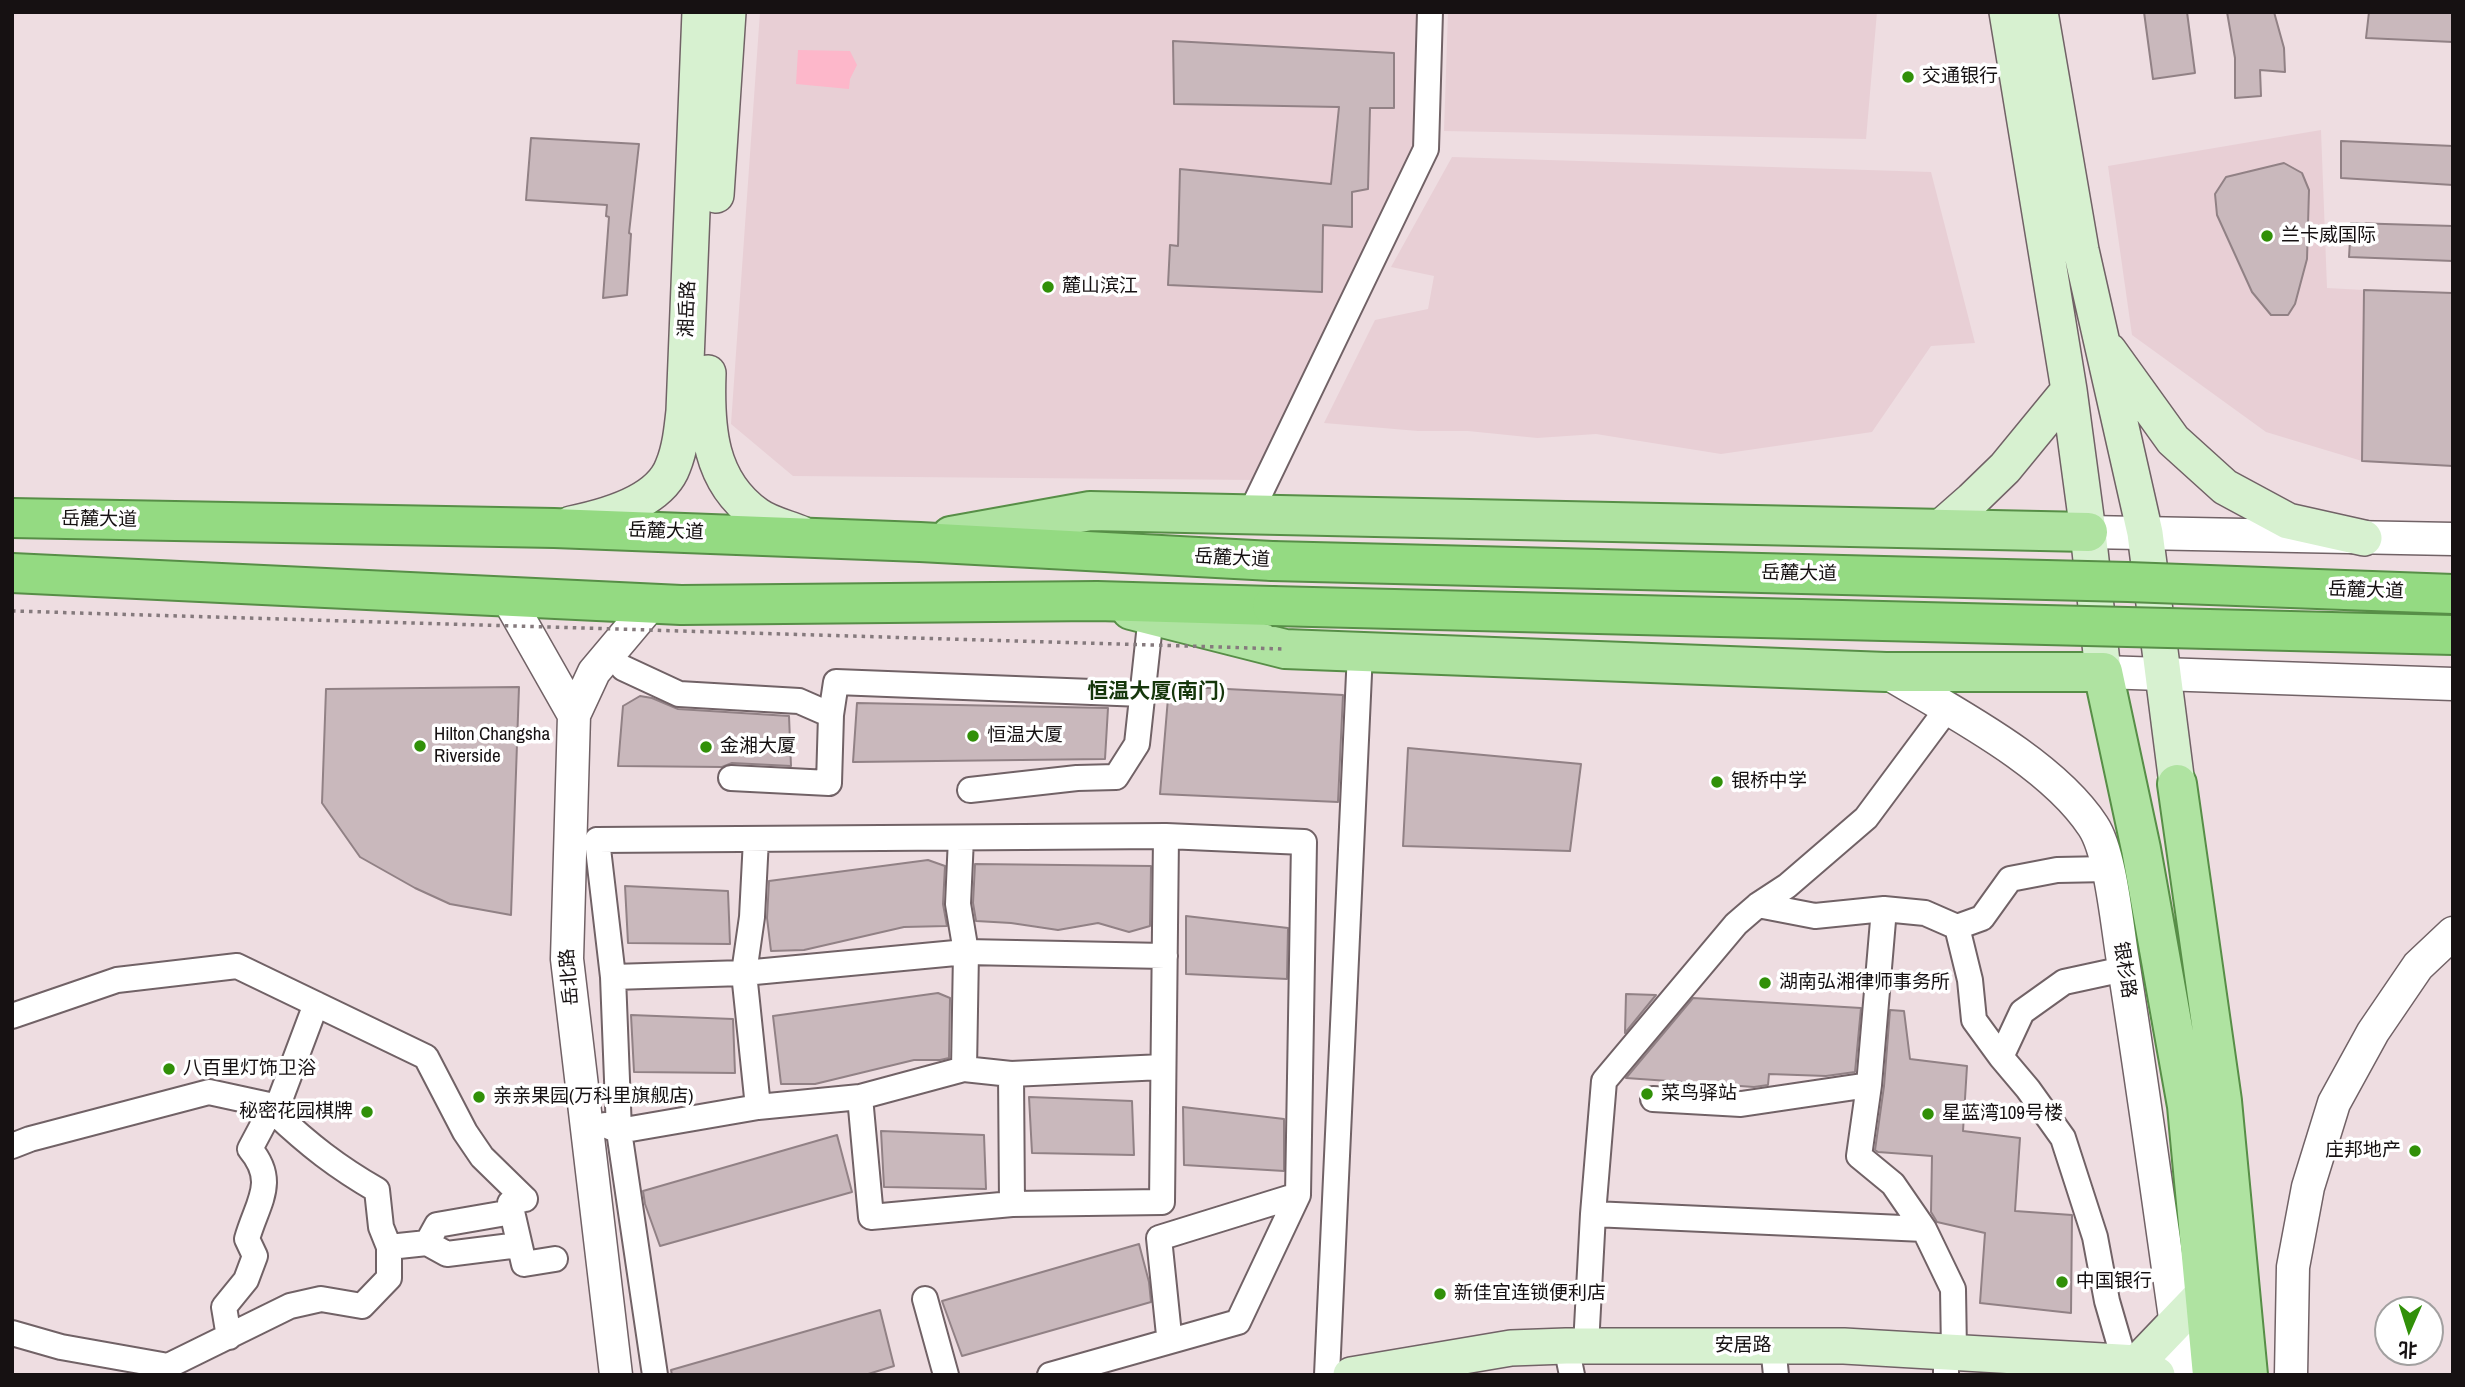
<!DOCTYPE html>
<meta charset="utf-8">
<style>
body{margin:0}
#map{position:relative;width:2465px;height:1387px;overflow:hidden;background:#eedde1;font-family:"Archivo Narrow","Noto Sans SC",sans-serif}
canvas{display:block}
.frame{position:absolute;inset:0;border:14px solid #161112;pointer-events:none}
.north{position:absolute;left:2374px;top:1296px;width:70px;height:70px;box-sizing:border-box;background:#fff;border:2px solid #a2a0a0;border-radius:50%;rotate:183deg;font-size:19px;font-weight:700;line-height:28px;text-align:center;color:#161112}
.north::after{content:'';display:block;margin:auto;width:24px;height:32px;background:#319008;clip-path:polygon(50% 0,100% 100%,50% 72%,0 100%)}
</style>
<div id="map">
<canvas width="2465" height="1387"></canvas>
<div class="frame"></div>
<div class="north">北</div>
</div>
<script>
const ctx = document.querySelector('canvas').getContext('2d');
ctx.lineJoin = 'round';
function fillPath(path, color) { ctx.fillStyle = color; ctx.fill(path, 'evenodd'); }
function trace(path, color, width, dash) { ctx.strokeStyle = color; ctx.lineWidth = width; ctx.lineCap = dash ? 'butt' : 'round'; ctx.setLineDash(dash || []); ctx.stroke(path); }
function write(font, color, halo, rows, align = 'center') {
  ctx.font = font + ' "Archivo Narrow","Noto Sans SC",sans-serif'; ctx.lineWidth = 7; ctx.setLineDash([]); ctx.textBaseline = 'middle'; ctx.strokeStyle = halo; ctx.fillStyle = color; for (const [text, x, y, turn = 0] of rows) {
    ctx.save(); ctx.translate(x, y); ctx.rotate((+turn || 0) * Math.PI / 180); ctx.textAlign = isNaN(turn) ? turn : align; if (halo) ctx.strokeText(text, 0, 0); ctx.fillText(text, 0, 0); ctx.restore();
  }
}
fillPath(new Path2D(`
 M760,12H1430L1426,149L1257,480L793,476L731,424Z
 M1448,12H1877L1866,139L1444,131Z
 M2321,130L2327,288L2364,290L2362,461L2266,432L2132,335L2108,166Z
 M1452,157L1931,172L1975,343L1931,346L1872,432L1721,454L1596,434L1537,438L1468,431H1418L1324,423L1375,320L1428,309L1434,276L1391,267Z`), '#e8cfd5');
fillPath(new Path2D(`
 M798,50L850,51L857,65L850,79L849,89L796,84Z`), '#fdb7ca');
const building = new Path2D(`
 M2144,12H2187L2195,73L2153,79Z
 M2227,12H2274L2284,48L2285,72L2260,70L2261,96L2235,98V58Z
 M2369,12H2453V42L2366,38Z
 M1173,41L1394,53V108H1370L1368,189L1352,192V227L1323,225L1322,292L1168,285L1170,245L1178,246L1180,169L1331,184L1339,107L1174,104Z
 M531,138L639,144L629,233L631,234L627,295L603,298L609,217L606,216L607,205L526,200Z
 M2341,141L2453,146V185L2341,178Z
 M2284,163L2302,173L2309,190L2307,259L2295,304L2288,315H2271L2252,292L2217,215L2215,194L2226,177Z
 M2351,223L2453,226V261L2349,257Z
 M2364,290L2453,293V466L2362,461Z
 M1169,686L1343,695L1338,802L1160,794Z
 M519,687L511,915L450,904L415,888L360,857L322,803L326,689Z
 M640,696L652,698L678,709L789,716L791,766L732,763L722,767L618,766L623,706Z
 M857,703L1108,708L1105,759L853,762Z
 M1408,748L1581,764L1570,851L1403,846Z
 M928,860L945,866L943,904L947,926L904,927L804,950L771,951L767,918L769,881Z
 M975,864L1151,866L1150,926L1129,932L1098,923L1058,930L1011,923L976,921L973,903Z
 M625,886L728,891L730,944L628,943Z
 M1186,916L1288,928L1287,979L1186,974Z
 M938,993L950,998L949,1058L940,1060H914L815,1084H781L773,1016Z
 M1626,994L1656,995L1625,1033Z
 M1693,998L1861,1008L1855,1072L1826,1076L1769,1074L1768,1085L1754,1087L1626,1078Z
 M1890,1010L1904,1011L1910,1059L1967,1066L1963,1131L2020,1138L2015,1211L2072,1215L2071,1313L1980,1303L1985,1233L1937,1222L1931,1212L1932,1156L1878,1152L1875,1150L1884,1086Z
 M631,1015L733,1019L735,1073L634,1072Z
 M1029,1097L1132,1101L1134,1155L1032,1153Z
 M1183,1107L1284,1119V1171L1184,1165Z
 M881,1131L984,1135L986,1189L884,1187Z
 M837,1135L852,1192L660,1246L645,1204L643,1191Z
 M1139,1244L1149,1282L1151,1302L962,1356L942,1301Z
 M880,1310L894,1366L865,1375H672L671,1370Z`);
fillPath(building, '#c9b8bc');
trace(building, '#918185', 2);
const minor = new Path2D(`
 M1250,514L1426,149L1430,12
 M623,668L679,694L799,701L831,715
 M731,778L829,783L831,715L836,682L1143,694
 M970,790L1077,778L1116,777L1137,744L1151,615
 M1758,905L1815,916L1884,909L1925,913L1957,927L1970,980L1974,1020L2001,1057
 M1884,909L1869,1085L1859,1156L1893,1184L1924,1229L1953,1289L1954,1352
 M1957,927L1982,918L2010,879L2057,870L2108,869
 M2124,969L2064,982L2022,1012L2001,1057L2028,1089L2063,1138L2095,1237L2107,1301L2125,1363
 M613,977L744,973L752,917L756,839
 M12,1016L117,980L237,966L426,1057L465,1132L482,1157L525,1199
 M964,1069L966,952L1165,956
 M1011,1074L1012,1204L1162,1202L1166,836
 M860,1097L871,1217L1012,1204
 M1653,1099L1741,1104L1869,1085
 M758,1107L744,973L966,952L958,904L961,838
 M605,1125L619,1131L758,1107L860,1097L964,1069L1011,1074L1163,1067
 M12,1146L30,1139L209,1092L278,1107
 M525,1199L510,1203L524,1264L555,1259
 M1593,1214L1604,1081L1736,924L1758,905L1787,886L1866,818L1947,709
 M427,1243L437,1225L512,1212
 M389,1247L427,1243L447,1254L519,1245
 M925,1299L946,1375
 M12,1333L61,1347L168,1366L290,1306L321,1299L362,1306L389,1278V1247L381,1227L377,1190C337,1167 309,1145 275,1113L316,1004
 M1169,1335L1159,1238L1298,1195
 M229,1337L224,1307L246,1280L255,1256L247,1239C257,1203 278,1182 250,1149L267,1117L278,1107
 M1566,1346L1572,1375
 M1586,1346L1593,1214L1924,1229
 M1773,1346L1776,1375
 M1946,1352V1375
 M655,1375L619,1131L613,977L597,840L1166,836L1304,842L1298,1195L1238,1322L1050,1375
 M1327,1375L1360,652`);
const tertiary = new Path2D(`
 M2088,532L2453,539
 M507,597L574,715
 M1886,672C1952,712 2051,762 2093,826C2111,853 2117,926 2123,961C2143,1086 2160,1213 2178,1339L2180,1375
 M2103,672L2453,684
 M616,1375L567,959L574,715L594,672L652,603
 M2291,1375L2293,1267L2308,1187L2334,1103L2373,1032L2418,966L2453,933`);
const secondary = new Path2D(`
 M2007,12L2069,390L2088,532L2103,672
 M2040,12L2081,250L2145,533L2177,784
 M716,195L728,12
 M2109,351L2173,440L2225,487L2288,521L2364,538
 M708,373C706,427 709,481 757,515C769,524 788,528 802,534
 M571,524C605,517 660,502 673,466C680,449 682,430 684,411L700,12
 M1939,529L1972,500L2005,468L2069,390
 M2137,1363L2205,1292
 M1351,1375L1511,1348L1566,1346H1844L2137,1363L2157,1375`);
const primary = new Path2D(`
 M951,536L1090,511L2088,532
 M1131,610L1285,649L1886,672H2103L2141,849L2187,1106L2212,1375
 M2177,784L2222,1101L2248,1375`);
const trunk = new Path2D(`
 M12,518L554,528L920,542L1272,561
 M12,573L681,605L1097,601L1272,606`);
trace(minor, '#716266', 28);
trace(tertiary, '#716266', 35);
trace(secondary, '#716266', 38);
trace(primary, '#578e47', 42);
trace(trunk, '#578e47', 42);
trace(minor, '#fff', 24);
trace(tertiary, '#fff', 32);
trace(secondary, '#d7f1d0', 35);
trace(primary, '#afe3a1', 38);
trace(trunk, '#94da82', 38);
const trunkBridge = new Path2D(`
 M1272,561L2128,582L2453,594
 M1272,606L2453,635`);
trace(trunkBridge, '#578e47', 42, []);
trace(new Path2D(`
 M12,611L1285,649`), '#857a7d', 3.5, [3.5, 5]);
trace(trunkBridge, '#94da82', 38);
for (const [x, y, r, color] of [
 [1908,77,7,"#319008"],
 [2267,236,7,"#319008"],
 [1048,287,7,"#319008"],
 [973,736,7,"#319008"],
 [420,746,7,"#319008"],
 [706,747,7,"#319008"],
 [1717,782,7,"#319008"],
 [1765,983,7,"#319008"],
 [169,1069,7,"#319008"],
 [1647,1094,7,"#319008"],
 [479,1097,7,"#319008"],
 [367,1112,7,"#319008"],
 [1928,1114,7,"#319008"],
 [2415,1151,7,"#319008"],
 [2062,1282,7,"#319008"],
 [1440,1294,7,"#319008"]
]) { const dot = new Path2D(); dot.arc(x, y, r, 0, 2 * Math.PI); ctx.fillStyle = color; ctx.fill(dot); trace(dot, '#fff', 2.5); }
write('19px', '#161112', '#fff', [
 ["交通银行",1922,77],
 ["兰卡威国际",2281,236],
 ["麓山滨江",1062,287],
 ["Hilton Changsha",434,735],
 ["Riverside",434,757],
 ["恒温大厦",987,736],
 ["金湘大厦",720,747],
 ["银桥中学",1731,782],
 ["湖南弘湘律师事务所",1779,983],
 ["八百里灯饰卫浴",183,1069],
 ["菜鸟驿站",1661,1094],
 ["亲亲果园(万科里旗舰店)",493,1097],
 ["秘密花园棋牌",353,1112,"right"],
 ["星蓝湾109号楼",1942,1114],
 ["庄邦地产",2401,1151,"right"],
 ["中国银行",2076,1282],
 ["新佳宜连锁便利店",1454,1294]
], 'left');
write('19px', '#161112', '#fff', [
 ["湘岳路",688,309,-88],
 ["岳麓大道",99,520,1],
 ["岳麓大道",666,532,2],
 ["岳麓大道",1232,559,3],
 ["岳麓大道",1799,574,1],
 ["岳麓大道",2366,591,2],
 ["银杉路",2124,970,81],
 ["岳北路",570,977,-95],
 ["安居路",1743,1346]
]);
write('bold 21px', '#15360b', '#fff', [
 ["恒温大厦(南门)",1156,692]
]);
</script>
